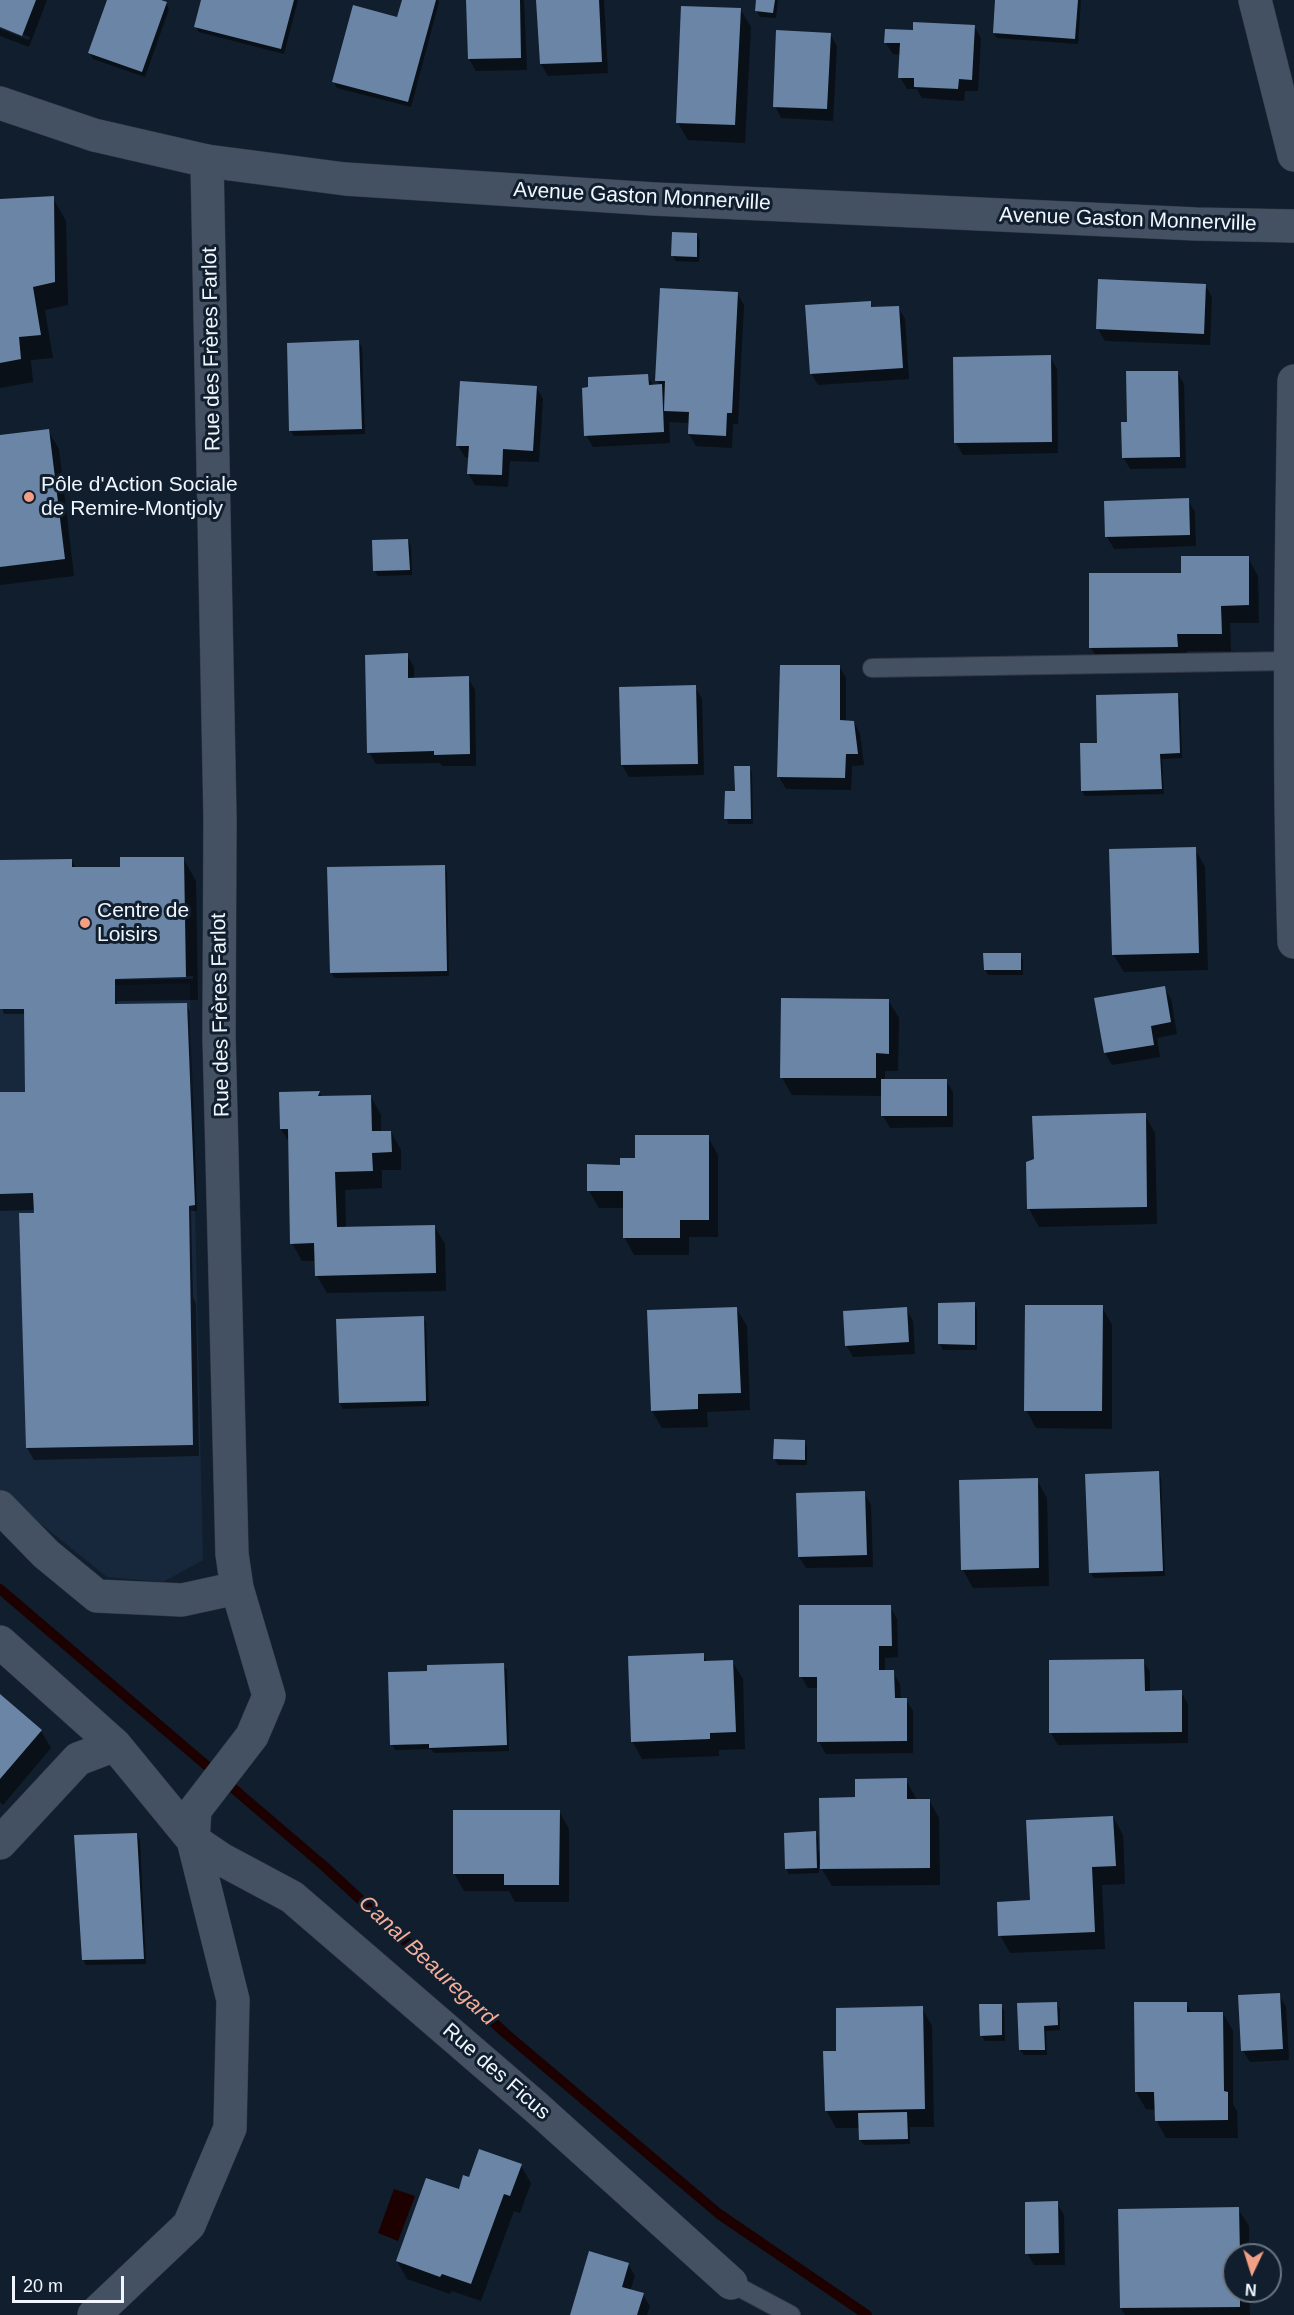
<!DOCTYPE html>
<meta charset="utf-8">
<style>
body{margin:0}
#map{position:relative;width:1294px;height:2315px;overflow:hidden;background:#111e2d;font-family:Arial,sans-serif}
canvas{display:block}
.north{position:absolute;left:1222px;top:2243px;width:60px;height:60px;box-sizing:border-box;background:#111e2d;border:2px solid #6a7481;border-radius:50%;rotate:184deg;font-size:16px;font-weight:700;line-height:24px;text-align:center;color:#eff6ff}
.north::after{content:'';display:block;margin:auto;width:21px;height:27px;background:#f39f85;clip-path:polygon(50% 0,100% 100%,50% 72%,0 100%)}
.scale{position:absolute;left:12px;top:2276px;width:112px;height:27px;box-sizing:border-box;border:3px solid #eff6ff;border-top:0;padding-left:8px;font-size:18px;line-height:21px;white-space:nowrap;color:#eff6ff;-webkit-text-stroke:4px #111e2d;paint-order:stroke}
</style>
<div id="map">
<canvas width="1294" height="2315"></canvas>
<div class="north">N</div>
<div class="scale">20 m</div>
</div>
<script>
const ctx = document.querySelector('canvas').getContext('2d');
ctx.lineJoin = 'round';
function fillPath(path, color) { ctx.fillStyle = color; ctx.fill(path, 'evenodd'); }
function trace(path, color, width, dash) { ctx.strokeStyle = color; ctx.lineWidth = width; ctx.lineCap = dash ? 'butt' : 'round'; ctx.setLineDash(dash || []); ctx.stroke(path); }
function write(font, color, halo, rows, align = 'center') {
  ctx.font = font + ' Arial,sans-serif'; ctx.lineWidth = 6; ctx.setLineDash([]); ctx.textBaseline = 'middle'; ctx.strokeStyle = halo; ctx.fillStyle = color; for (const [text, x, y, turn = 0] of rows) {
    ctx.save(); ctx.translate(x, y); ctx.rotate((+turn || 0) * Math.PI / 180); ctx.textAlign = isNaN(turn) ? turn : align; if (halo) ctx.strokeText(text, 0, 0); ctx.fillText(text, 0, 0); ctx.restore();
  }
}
fillPath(new Path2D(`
 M190,983L203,1560L163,1582L107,1577L0,1491V988Z`), '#17283c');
fillPath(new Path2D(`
 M394,2189L415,2196L398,2241L378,2233Z`), '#1d0100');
fillPath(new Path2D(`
 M0,0H47L29,47L0,36V29L29,40L30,37L0,26Z
 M109,0H156L166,3L169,9L145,77L93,59L90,53Z
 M203,0H298L284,54L199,32L196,27Z
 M403,0H438L439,2L411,107L337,88L334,82L399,19Z
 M468,0H524L527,70L476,71L469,59Z
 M538,0H604L608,73L548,76L541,64Z
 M758,0H778L776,18L760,17L757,11Z
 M997,0H1081L1078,44L997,38L994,33Z
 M740,9L751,27L745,143L688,140L678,123Z
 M974,26L981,38L978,91H965L964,101L922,98L917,89H907L900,77L901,55L893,54L886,43L914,32Z
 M830,34L837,46L833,121L781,118L775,106Z
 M53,198L66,221L68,305L45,310L53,358L31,360L33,382L0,388V200Z
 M696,234L700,240L699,262L676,261L673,256Z
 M1205,285L1212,297L1210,345L1105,341L1098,329Z
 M737,293L744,305L738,424H733L732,448L696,446L689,434L690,423L669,422L670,443L593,447L586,435L647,376L654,386H660L657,380Z
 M870,303L873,309L898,307L905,319L909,379L818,385L811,373Z
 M358,342L362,347L365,434L294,436L291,431Z
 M1050,357L1057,369L1058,453L963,455L956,443L954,359Z
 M1177,372L1184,384L1186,468L1130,469L1123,457Z
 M536,387L543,399L539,462L510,461L508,487L475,485L468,473L469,458L465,457L458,446Z
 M48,431L59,449L74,576L0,585V437Z
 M1188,500L1195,512L1196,546L1114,549L1107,537L1106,503Z
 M408,540L411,546L412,575L378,576L375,571Z
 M1248,558L1258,576L1259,623H1230L1231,651H1187V665H1101L1091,648L1182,574Z
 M407,655L414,667V679L468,678L475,690L476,766H442L440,763L376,764L369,752Z
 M781,666H839L846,678V721L854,722L860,734L864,765L852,766L851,790L786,789L779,777Z
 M695,687L702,699L704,775L629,777L622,765Z
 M1177,694L1180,700L1182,758L1162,759L1164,794L1085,796L1082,791Z
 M749,767L752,773L753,824H729L726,818Z
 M1195,849L1205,867L1208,970L1124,972L1113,954Z
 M183,858L196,881L198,1000L117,1001V1006L186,1005L190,1011L197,1211H191L193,1297L196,1304L199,1456L34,1460L27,1448L35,1210L0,1211V1094L27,1093L26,1014H4L0,1003V861H72L76,869L121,868ZM193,976V979L28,981V978Z
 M444,866L447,872L449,976L335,978L331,973Z
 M1020,954L1023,960V975H988L985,970Z
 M1164,988L1171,999L1177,1034L1157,1038L1160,1057L1112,1065L1105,1053Z
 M888,1000L899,1018L898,1071H885V1080L946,1081L953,1092V1127L890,1128L883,1116V1096L792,1095L782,1078Z
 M320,1093L322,1098L371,1097L381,1115V1132H391L401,1150V1170H382V1188L345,1190L346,1228L435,1227L445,1244L446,1291L327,1293L317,1276L316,1261H302L292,1243L290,1144L281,1129L280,1094Z
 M1145,1115L1155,1133L1157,1224L1039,1227L1029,1209L1035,1160Z
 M708,1137L718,1155V1237H689V1255H634L624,1237V1208H599L589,1191L622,1166Z
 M974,1304L977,1309V1350H943L940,1344Z
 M1102,1307L1112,1325V1429L1036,1428L1026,1410Z
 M736,1308L747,1326L750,1410L707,1412L708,1427L662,1428L652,1411Z
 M906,1309L913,1321L915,1354L853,1357L847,1346Z
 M423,1317L426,1323L429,1406L343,1409L340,1403L337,1320Z
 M804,1441L807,1447V1465H778L775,1459Z
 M1158,1473L1161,1478L1165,1576L1094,1578L1091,1573Z
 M1037,1480L1047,1498L1049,1586L973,1588L963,1570Z
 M864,1493L871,1505L873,1567L806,1568L799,1557Z
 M890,1607L897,1619L898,1657L885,1658V1672H893L900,1684L901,1700H906L913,1711V1753L826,1754L819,1742V1688H808L801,1676Z
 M703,1655L707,1662L732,1661L743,1679L745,1749L719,1750V1756L642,1759L632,1741Z
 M1050,1661H1143L1150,1672V1692H1181L1188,1704V1743L1058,1745L1051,1733Z
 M503,1665L507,1670L509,1751L434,1753L431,1749L395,1750L392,1744L429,1672Z
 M0,1696L41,1731L51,1748L3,1805L0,1802Z
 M906,1780L917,1800H929L939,1818L940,1885L832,1886L819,1864V1873L789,1874L786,1868L815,1833L818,1838V1851H821L856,1799Z
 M559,1811L569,1829V1902H515L509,1891H464L454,1873Z
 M1113,1817L1123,1835L1125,1884L1102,1885L1105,1949L1010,1953L1000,1935Z
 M137,1834L140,1840L146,1964L86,1965L83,1959Z
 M1279,1995L1286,2007L1289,2060L1250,2062L1243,2051Z
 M1056,2003L1060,2009V2030L1046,2031L1047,2055H1024L1020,2050Z
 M1186,2003L1192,2014L1223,2013L1233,2031V2104L1237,2111L1238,2138H1166L1156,2120V2110L1146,2109L1136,2092Z
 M1001,2005L1004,2011L1005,2041H985L981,2035Z
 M922,2008L932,2026L934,2127H910V2144L864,2145L860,2140V2128H836L826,2110L838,2052Z
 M521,2166L531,2183L520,2213L514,2211L481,2301L452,2291L450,2294L407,2279L397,2261L470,2179Z
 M1057,2203L1064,2215L1065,2265H1034L1027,2253Z
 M1238,2209L1249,2226V2255H1234V2291H1249L1250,2315H1125L1121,2308L1119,2210Z
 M628,2264L635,2276L630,2291L643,2295L650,2306L647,2315H572Z`), '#0007');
trace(new Path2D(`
 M0,1589L324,1866L505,2033L719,2214L867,2315`), '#1d0100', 10);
fillPath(new Path2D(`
 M0,0H36L22,36L0,27Z
 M107,0H161L167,2L142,72L88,53Z
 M201,0H294L281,49L194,27Z
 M402,0H436L408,102L332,82L353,5L397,17Z
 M466,0H520L521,58L468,59Z
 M536,0H599L602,62L540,64Z
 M756,0H775L773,13L755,11Z
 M995,0H1078L1075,39L993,33Z
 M681,6L741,8L735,125L676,123Z
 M913,22L975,25L972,80L959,79L958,89L914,87V78H898L900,43H884L885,29L913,30Z
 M776,30L831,33L827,109L773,107Z
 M54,196L55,282L33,287L41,335L19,337L21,359L0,363V199Z
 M672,232L697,233V257L671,256Z
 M1098,279L1206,284L1204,334L1096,329Z
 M660,288L738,292L732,413H727L726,436L688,434L689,412L664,411L665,381H655Z
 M871,301V307L899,306L903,368L810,374L805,305Z
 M359,340L362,429L289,431L287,343Z
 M1051,355L1052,442L954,443L953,357Z
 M1126,371H1178L1180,457L1122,458L1121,422H1127Z
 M648,374L649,385L662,384L664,432L584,436L582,388L588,387V377Z
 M460,381L537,386L533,451L503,449L502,475L467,474L469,446H456Z
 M49,429L65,559L0,567V435Z
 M1189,498L1190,535L1105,537L1104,501Z
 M408,539L410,570L373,571L372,540Z
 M1181,556H1249V605L1221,606L1222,634H1177L1178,647L1089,648V573H1181Z
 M408,653V678L469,676L470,754L434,755V751L367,753L365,655Z
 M780,665H840V720L854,721L858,754H846L845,778L777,777Z
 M696,685L698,764L621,765L619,687Z
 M1178,693L1180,753L1160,754L1162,789L1081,791L1080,743H1097L1096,695Z
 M734,766H750L751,819H724L725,791H735Z
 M1196,847L1199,953L1112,955L1109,849Z
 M120,857H184L186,977L115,979V1004L187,1003L195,1205L189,1206L193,1445L26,1448L19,1213H34L33,1193L0,1194V1092H25L24,1009H0V860L72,859V867H120Z
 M445,865L447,971L330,973L327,867Z
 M983,953H1021V970H984Z
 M1165,986L1171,1022L1151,1026L1154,1045L1104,1053L1094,998Z
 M781,998L889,999V1054L876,1053V1078H780Z
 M881,1079H947V1116H881Z
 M320,1091L318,1096L371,1095L372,1131H391L392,1152L372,1153L373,1171L335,1172L337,1227L435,1225L436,1273L315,1276L314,1243L290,1244L288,1129H280L279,1092Z
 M1146,1113L1147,1207L1027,1209L1026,1162L1034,1159L1032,1116Z
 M635,1135H709V1220H680V1238H623V1191H587V1164L620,1165V1158H635Z
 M975,1302V1345L938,1344V1303Z
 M1025,1305H1103L1102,1411H1024Z
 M737,1307L741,1393L698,1394V1409L651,1411L647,1310Z
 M907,1307L909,1342L845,1346L843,1311Z
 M424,1316L426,1401L339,1403L336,1319Z
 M774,1439L805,1440V1460L773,1459Z
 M1159,1471L1163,1571L1089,1573L1085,1474Z
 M1038,1478L1039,1568L961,1570L959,1480Z
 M865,1491L867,1555L798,1557L796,1493Z
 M799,1605H891L892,1646H879V1670H894L895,1698H907V1741L817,1742V1677H799Z
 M704,1653V1661L733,1660L736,1732L710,1733V1739L631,1742L628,1656Z
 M1144,1659L1145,1691L1182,1690V1732L1049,1733V1660Z
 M504,1663L507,1745L429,1748V1744L390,1745L388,1672L427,1671V1665Z
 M0,1694L42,1730L0,1779Z
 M907,1778V1799H930V1868L820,1869L819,1798L855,1797V1779Z
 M453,1810H560L559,1885H504V1874H453Z
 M1113,1816L1116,1866L1092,1867L1095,1932L998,1936L997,1902L1030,1900L1026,1820Z
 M816,1831L817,1868L785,1869L784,1833Z
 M137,1833L144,1959L82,1960L74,1835Z
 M1280,1993L1283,2049L1241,2051L1238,1995Z
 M1057,2002L1058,2025L1044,2026L1045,2050H1019L1017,2003Z
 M1134,2002H1187V2012H1223L1224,2091L1228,2092V2120L1155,2121L1154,2092H1135Z
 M979,2004H1002V2035L980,2036Z
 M923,2006L925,2109L825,2111L823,2051H836V2008Z
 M907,2112L908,2139L859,2140L858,2113Z
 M479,2149L522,2164L510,2196L504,2194L471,2284L442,2274L440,2277L396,2261L426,2178L459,2189L463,2175L469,2177Z
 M1058,2201L1059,2253L1025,2254V2202Z
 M1239,2207L1240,2255H1234V2291H1240V2307L1120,2308L1118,2209Z
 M589,2251L629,2263L622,2287L644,2293L637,2315H570Z`), '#6b85a6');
const service = new Path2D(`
 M872,668L1290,661
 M731,2283L791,2315`);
const minor = new Path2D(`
 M1255,0L1294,155
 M1294,381C1291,568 1288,755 1294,942
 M0,1507L46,1554L97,1596L182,1600L237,1588
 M0,1642L115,1745L193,1840L221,1859L292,1897L537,2108L731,2283
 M0,1843L78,1759L115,1745
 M94,2315L189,2225L230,2128L233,2000L193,1840L195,1810L252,1736L269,1696L237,1588L232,1554L219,1036L220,819L207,161`);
const secondary = new Path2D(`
 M0,103L94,135L207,161L345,179L654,199L1196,224L1294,226`);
trace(service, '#313744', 20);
trace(minor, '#313744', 34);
trace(secondary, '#313744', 34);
trace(service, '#435163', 18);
trace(minor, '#435163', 33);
trace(secondary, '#435163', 33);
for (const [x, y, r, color] of [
 [29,497,6,"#f39f85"],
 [85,923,6,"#f39f85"]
]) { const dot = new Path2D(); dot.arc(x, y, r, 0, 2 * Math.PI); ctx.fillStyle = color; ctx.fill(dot); trace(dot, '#111e2d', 2); }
write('21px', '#eff6ff', '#111e2d', [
 ["Avenue Gaston Monnerville",642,197,3],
 ["Avenue Gaston Monnerville",1128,220,2],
 ["Rue des Frères Farlot",212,349,-91],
 ["Rue des Frères Farlot",221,1015,-91],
 ["Rue des Ficus",496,2072,41]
]);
write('21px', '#eff6ff', '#111e2d', [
 ["Pôle d'Action Sociale",41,485],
 ["de Remire-Montjoly",41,509],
 ["Centre de",97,911],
 ["Loisirs",97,935]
], 'left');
write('italic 22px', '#f3ad98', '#111e2d', [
 ["Canal Beauregard",427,1961,43]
]);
</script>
